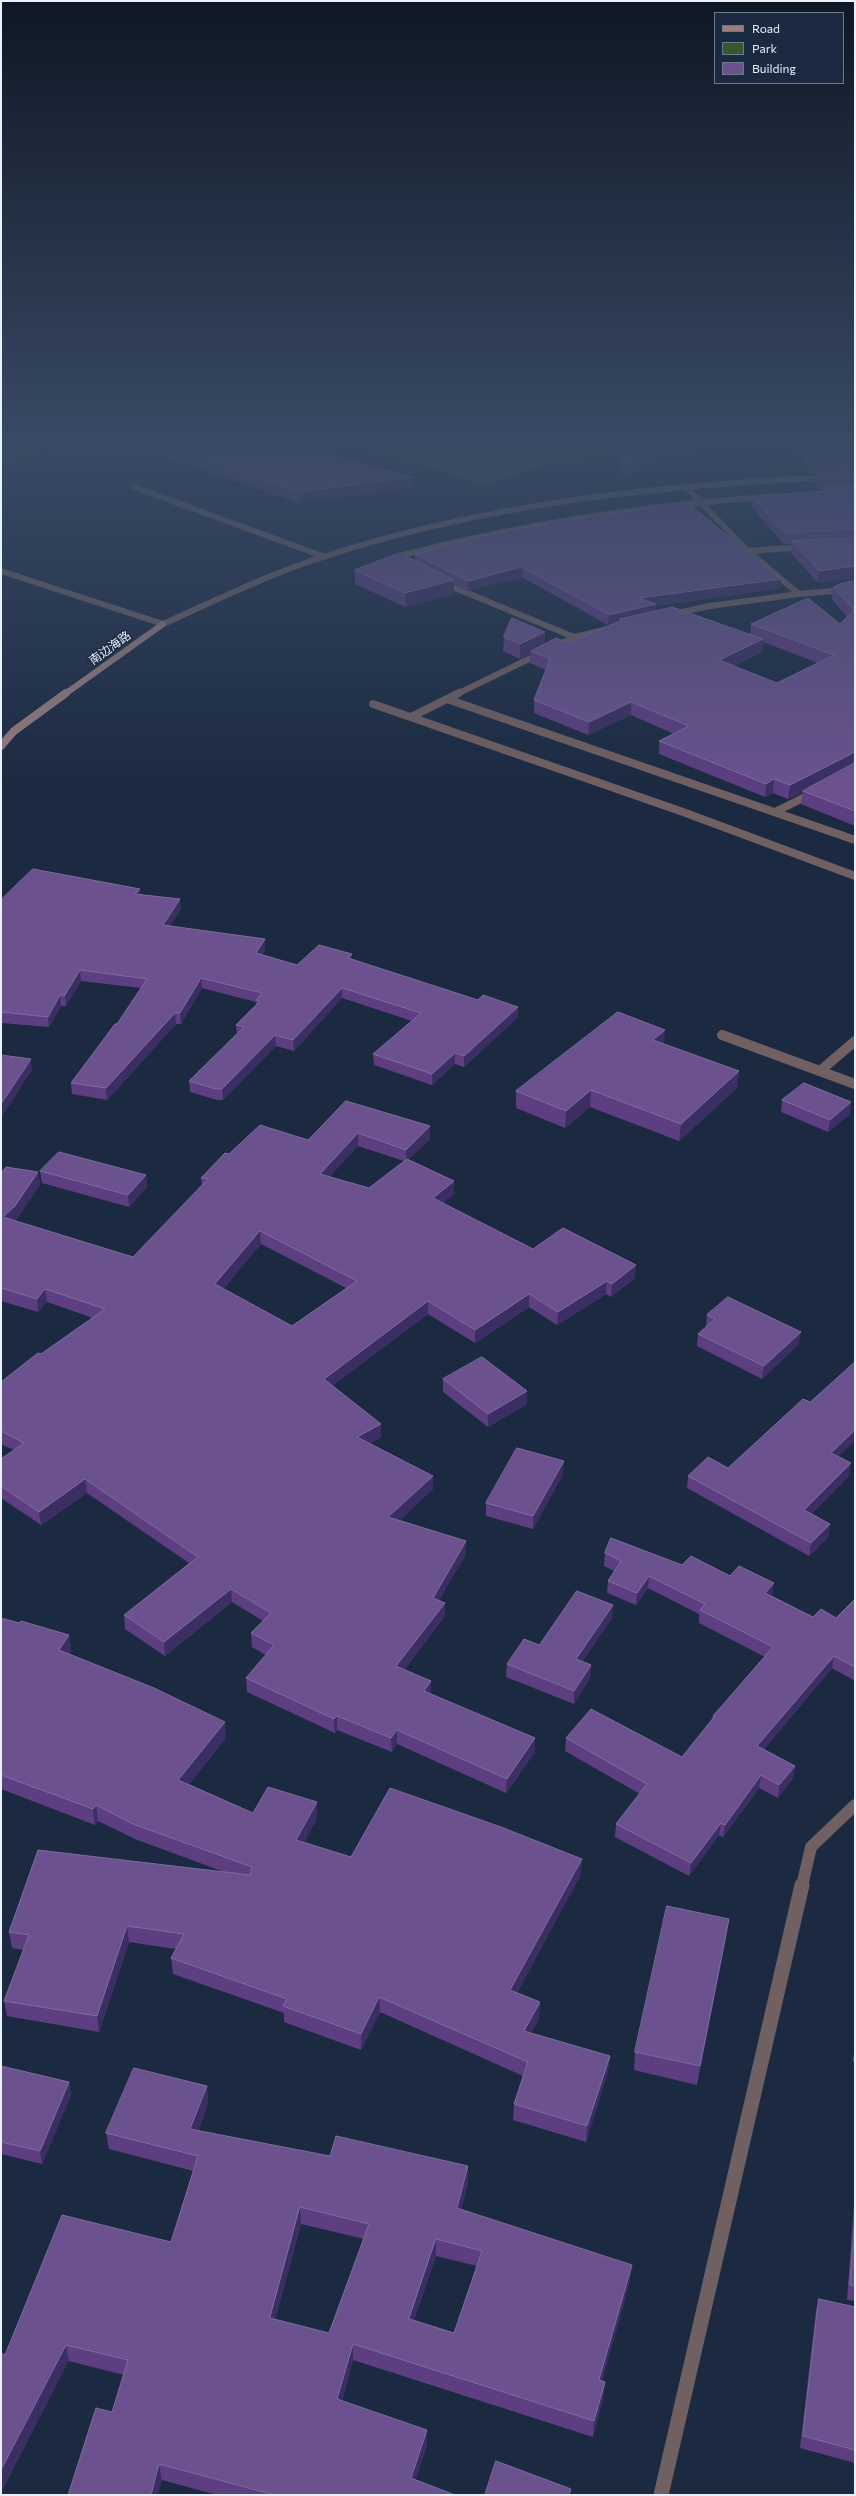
<!DOCTYPE html>
<meta charset="utf-8">
<style>
body{margin:0}
#map{position:relative;width:856px;height:2496px;overflow:hidden;background:#1b2a41;font-family:Commissioner,sans-serif}
canvas{display:block}
.frame{position:absolute;inset:0;border:2px solid #e8f1fd;pointer-events:none}
.legend{position:absolute;left:714px;top:12px;width:130px;height:72px;box-sizing:border-box;background:#1b2a41;border:1px solid #6d7a8c;margin:0;padding:5px 7px;list-style:none;font-size:12px;color:#e8f1fd}
.legend li{display:flex;align-items:center;gap:8px;height:20px}
.legend b{width:20px;border:1px solid #6d7a8c}
</style>
<div id="map">
<canvas width="856" height="2496"></canvas>
<div class="frame"></div>
<ul class="legend">
<li><b style="height:5px;background:#997e80"></b>Road</li>
<li><b style="height:11px;background:#36592c"></b>Park</li>
<li><b style="height:11px;background:#6b528f"></b>Building</li>
</ul>
</div>
<script>
const ctx = document.querySelector('canvas').getContext('2d');
ctx.lineJoin = 'round';
function fillPath(path, color) { ctx.fillStyle = color; ctx.fill(path, 'evenodd'); }
function trace(path, color, width, dash) { ctx.strokeStyle = color; ctx.lineWidth = width; ctx.lineCap = dash ? 'butt' : 'round'; ctx.setLineDash(dash || []); ctx.stroke(path); }
function write(font, color, halo, rows, align = 'center') {
  ctx.font = font + ' Commissioner,"Noto Sans SC",sans-serif'; ctx.lineWidth = 3; ctx.setLineDash([]); ctx.textBaseline = 'middle'; ctx.strokeStyle = halo; ctx.fillStyle = color; for (const [text, x, y, turn = 0] of rows) {
    ctx.save(); ctx.translate(x, y); ctx.rotate((+turn || 0) * Math.PI / 180); ctx.textAlign = isNaN(turn) ? turn : align; if (halo) ctx.strokeText(text, 0, 0); ctx.fillText(text, 0, 0); ctx.restore();
  }
}
fillPath(new Path2D(`
 M1,444H46L1,466Z
 M353,444H625L601,456L537,468L484,485Z`), '#36592c');
trace(new Path2D(`
 M134,487L325,557
 M405,564L400,560L403,555C522,524 642,506 765,497
 M443,583L574,637L457,694
 M672,614L710,606L799,594
 M574,637L608,629`), '#716061', 6);
trace(new Path2D(`
 M447,699L855,840
 M373,704L683,812L855,876
 M411,717L459,693
 M775,812L813,793`), '#716061', 8);
trace(new Path2D(`
 M685,486L748,551L799,594L855,589
 M748,551L805,547`), '#716061', 6);
trace(new Path2D(`
 M722,1035L855,1084
 M820,1071L855,1041`), '#716061', 10);
trace(new Path2D(`
 M802,1886L811,1847L855,1805`), '#716061', 12);
trace(new Path2D(`
 M661,2495L802,1885`), '#716061', 15);
trace(new Path2D(`
 M1,571L163,624C210,603 256,580 305,563C481,502 670,484 855,476`), '#716061', 6);
trace(new Path2D(`
 M65,694L163,624`), '#997e80', 6);
trace(new Path2D(`
 M1,746L14,731L66,693`), '#997e80', 8);
fillPath(new Path2D(`
 M63,444H289L317,454L412,477V488L298,503L148,451L55,462L54,451Z
 M638,444H704L624,477L620,469L621,456Z
 M795,444H855V578L818,583L791,553L792,544H784L751,507L752,496L825,491V490H820L815,483L816,473L811,474Z
 M415,554L780,588L656,606L655,611L750,635L751,624H840L847,617L832,599L833,587L855,581V826L801,804L803,792L788,799L773,793L765,797L659,754V741L674,734L631,715L588,735L534,713V700L546,670L530,663V653L520,659L503,651L504,637L545,644L569,643L615,623L608,625L522,577L467,591L454,584V594L406,607L355,584V570L415,561ZM763,642L818,663L777,683L733,666L762,652Z
 M140,889V894L181,909L170,926L265,949L262,955L297,965L352,954V960L518,1017L464,1067L455,1064L432,1085L374,1065L373,1054L412,1021L342,998L294,1051L276,1046L223,1100H217L190,1092L189,1081L237,1034L236,1025L256,1006V1002L202,988L181,1024H176L107,1100L72,1094L71,1083L117,1024L141,988L81,981L66,1006H61L49,1027L1,1023V900Z
 M664,1044L739,1071L737,1088L679,1141L590,1107L565,1128L516,1108V1091Z
 M782,1100L851,1102L850,1114L828,1132L781,1112Z
 M346,1101L430,1126V1139L408,1160L454,1181V1194L443,1203L533,1249L635,1278L611,1297L606,1294L557,1325L529,1307L475,1343L428,1314L332,1386L381,1437L370,1444L433,1489L400,1520L466,1541V1554L439,1600L445,1616L404,1670L431,1694L535,1752L506,1793L397,1744L392,1752L337,1730L335,1733L247,1692L246,1678L266,1655L252,1647L251,1633L263,1621L232,1602L165,1656L125,1629L124,1615L189,1563L87,1493L41,1525L1,1498V1459L14,1450L1,1444V1382L93,1318L47,1302L38,1312L1,1301V1173L38,1172L40,1185L15,1221L133,1257L202,1185L201,1178L229,1154L308,1140ZM358,1146L404,1161L369,1188L329,1177ZM261,1244L346,1288L292,1326L223,1289Z
 M40,1171L146,1175L147,1187L129,1207L42,1183Z
 M707,1315L799,1344L762,1379L697,1346L698,1334L706,1327Z
 M443,1379L527,1391V1404L488,1427L443,1392Z
 M810,1402L849,1476L811,1514L830,1524L828,1537L809,1556L687,1488L688,1476L728,1468Z
 M563,1474L533,1529L486,1516V1503Z
 M605,1553L682,1565L730,1576L772,1596L813,1617L836,1618L855,1599V1681L832,1668L764,1749L795,1766L793,1778L778,1798L759,1788L723,1837L719,1835L689,1876L615,1837L616,1824L640,1794L565,1751L566,1738L682,1757L712,1720L713,1716L765,1657L699,1623V1614L648,1588L636,1605L607,1593L608,1581L614,1571L604,1566Z
 M1,1618L19,1623L69,1635L71,1650L69,1654L226,1738L189,1784L253,1813L317,1818L304,1842L351,1857L581,1874L517,1993L540,2002L539,2018L531,2033L610,2056L608,2071L586,2142L513,2120L514,2104L523,2076L380,2012L361,2050L284,2022V2013L173,1974L171,1958L176,1949L129,1942L99,2032L7,2016L4,2001L24,1950L12,1948L9,1932L224,1872L135,1839L98,1821L95,1825L1,1789Z
 M612,1618L582,1662L591,1665L590,1678L574,1704L506,1677L507,1664L539,1645Z
 M726,1938L697,2085L634,2070L635,2052Z
 M855,2049V2062L852,2061Z
 M1,2066L69,2082L71,2095L42,2164L1,2154Z
 M207,2086L208,2103L198,2131L330,2156L468,2166V2183L461,2209L630,2281L602,2381L605,2382L603,2398L593,2437L353,2360L342,2401L427,2430V2446L415,2480L455,2495H217L162,2480L112,2412L124,2375L69,2361L5,2355L171,2242L193,2171L109,2149L106,2133ZM301,2224L364,2239L329,2333L275,2320ZM436,2256L477,2266L454,2333L414,2320Z
 M855,2189V2301L847,2300Z
 M819,2299L855,2307V2463L800,2448L816,2311Z`), '#5c3e81');
fillPath(new Path2D(`
 M115,444H147L148,451L55,462L54,451Z
 M674,444H704L624,477L625,464Z
 M412,477V488L298,503V492Z
 M855,566V578L818,583L819,571Z
 M522,567V577L467,591L468,581Z
 M781,579L780,588L656,606L655,614L620,619V622L608,625L609,615L640,598Z
 M454,580V594L406,607L405,593Z
 M545,632V646L531,651L530,653L520,659V644Z
 M763,639L762,652L718,673L719,660Z
 M631,702V715L588,735L589,722Z
 M854,752L853,765L803,791V792L788,799L790,785Z
 M774,779L773,793L765,797L766,784Z
 M140,889V899L135,894Z
 M180,899L181,909L163,936V925Z
 M265,939V949L256,963V953Z
 M352,954V965L348,958Z
 M80,970L81,981L66,1006L65,995Z
 M201,978L202,988L181,1024L180,1013Z
 M342,988V998L294,1051L293,1040Z
 M60,995L61,1006L49,1027L48,1017Z
 M518,1007V1017L464,1067V1056Z
 M175,1013L176,1024L107,1100L106,1088Z
 M665,1030L664,1047L653,1040Z
 M275,1035L276,1046L223,1100L222,1089Z
 M455,1053V1064L432,1085V1074Z
 M31,1059L32,1070L1,1118V1104Z
 M739,1071L737,1088L679,1141L681,1124Z
 M591,1090L590,1107L565,1128L566,1111Z
 M851,1102L850,1114L828,1132L830,1120Z
 M430,1126V1139L406,1162V1150Z
 M358,1133V1146L320,1186V1174Z
 M38,1172L40,1185L17,1219L5,1230L3,1217Z
 M146,1175L147,1187L129,1207L128,1195Z
 M454,1181V1194L433,1211V1198Z
 M260,1231L261,1244L216,1298L215,1284Z
 M636,1265L635,1278L611,1297L612,1284Z
 M607,1281L606,1294L557,1325L558,1312Z
 M45,1289L47,1302L38,1312L37,1299Z
 M529,1294V1307L475,1343V1330Z
 M428,1301V1314L324,1392V1379Z
 M801,1332L799,1344L762,1379L764,1366Z
 M527,1391V1404L488,1427V1414Z
 M381,1424V1437L357,1451V1437Z
 M855,1430V1441L829,1466L831,1453Z
 M564,1461L563,1474L533,1529V1516Z
 M851,1463L849,1476L802,1522L804,1510Z
 M433,1476V1489L389,1531L388,1517Z
 M85,1479L87,1493L41,1525L39,1512Z
 M830,1524L828,1537L809,1556L811,1543Z
 M466,1541V1554L433,1611V1598Z
 M649,1576L648,1588L636,1605L637,1593Z
 M774,1583L772,1596L764,1606L765,1593Z
 M231,1589L232,1602L165,1656L164,1642Z
 M445,1603V1616L397,1680L396,1666Z
 M613,1605L612,1618L575,1672L576,1659Z
 M69,1635L71,1650L61,1666L59,1650Z
 M834,1656L832,1668L756,1758L757,1746Z
 M591,1665L590,1678L574,1704V1691Z
 M431,1681V1694L424,1691Z
 M337,1716V1730L335,1733L334,1719Z
 M225,1722L226,1738L180,1795L178,1780Z
 M397,1730V1744L392,1752L391,1738Z
 M535,1738V1752L506,1793L507,1779Z
 M795,1766L793,1778L778,1798L779,1785Z
 M761,1775L759,1788L723,1837L725,1825Z
 M317,1802V1818L297,1855L296,1840Z
 M96,1805L98,1821L95,1825L93,1809Z
 M721,1823L719,1835L689,1876L691,1863Z
 M582,1859L581,1874L510,2006V1990Z
 M729,1919L726,1938L697,2085L700,2066Z
 M127,1926L129,1942L99,2032L97,2016Z
 M379,1997L380,2012L361,2050V2034Z
 M540,2002L539,2018L523,2047L524,2031Z
 M610,2056L608,2071L586,2142L587,2126Z
 M69,2082L71,2095L42,2164L40,2151Z
 M207,2086L208,2103L192,2146L190,2129Z
 M468,2166V2183L457,2225V2208Z
 M300,2207L301,2224L271,2335L270,2318Z
 M436,2239V2256L409,2335V2319Z
 M632,2265L630,2281L598,2396L599,2380Z
 M353,2344V2360L338,2415L337,2399Z
 M66,2345L69,2361L1,2493V2470Z
 M605,2382L603,2398L593,2437L594,2421Z
 M427,2430V2446L411,2494V2478Z
 M159,2464L162,2480L158,2495H151Z`), '#3b2e62');
const building = new Path2D(`
 M63,444H115L54,451Z
 M158,444H289L317,454L324,453L412,477L298,492Z
 M638,444H674L625,464L621,456Z
 M802,444H855V460L812,462Z
 M855,469V478L821,479L817,471Z
 M855,486V529L785,533L752,496L827,491L825,488Z
 M688,503L781,579L640,598L656,604L609,615L522,567L468,581L415,554L495,533L593,516Z
 M855,538V566L819,571L792,541Z
 M400,553L454,580L405,593L355,570Z
 M855,581V752L790,785L774,779L766,784L659,741L689,726L631,702L589,722L534,700L550,659L531,651L556,638L569,643L622,620L620,619L672,607L763,639L719,660L777,683L834,655L751,624L808,598L840,624L854,610L833,587L842,583Z
 M512,618L545,632L520,644L504,637Z
 M855,763V811L803,791Z
 M33,869L140,889L135,894L180,899L163,925L265,939L256,953L297,965L319,945L352,954L348,958L478,1000L483,995L518,1007L464,1056L455,1053L432,1074L373,1054L421,1013L342,988L293,1040L275,1035L222,1089H216L189,1081L244,1027L236,1025L260,1001L256,1000L262,993L201,978L180,1013H175L106,1088L71,1083L115,1024H117L147,979L80,970L65,995H60L48,1017L1,1012V900Z
 M618,1012L665,1030L653,1040L739,1071L681,1124L591,1090L566,1111L516,1091Z
 M1,1055L31,1059L1,1104Z
 M804,1083L851,1102L830,1120L782,1100Z
 M346,1101L430,1126L406,1150L358,1133L320,1174L369,1188L407,1159L454,1181L433,1198L533,1249L563,1228L636,1265L612,1284L607,1281L558,1312L529,1294L475,1330L428,1301L324,1379L381,1424L357,1437L433,1476L388,1517L466,1541L433,1598L445,1603L396,1666L431,1681L424,1691L535,1738L507,1779L397,1730L391,1738L337,1716L334,1719L246,1678L274,1645L251,1633L271,1613L231,1589L164,1642L124,1615L198,1557L85,1479L39,1512L1,1486V1459L24,1443L1,1431V1382L38,1353L41,1354L105,1309L45,1289L37,1299L1,1288V1173L6,1167L38,1172L15,1206L3,1217L133,1257L208,1179L201,1178L225,1153L229,1154L260,1125L308,1140ZM260,1231L357,1281L292,1326L215,1284Z
 M59,1152L146,1175L128,1195L40,1171Z
 M728,1297L801,1332L764,1366L698,1334L715,1319L707,1315Z
 M482,1357L527,1391L488,1414L443,1379Z
 M855,1362V1430L831,1453L851,1463L804,1510L830,1524L811,1543L688,1476L708,1457L728,1468L803,1399L810,1402Z
 M517,1448L564,1461L533,1516L486,1503Z
 M611,1538L682,1565L691,1556L730,1576L739,1566L774,1583L765,1593L813,1617L821,1609L836,1618L855,1599V1667L834,1656L757,1746L795,1766L779,1785L761,1775L725,1825L721,1823L691,1863L616,1824L647,1784L566,1738L591,1709L682,1757L714,1717L713,1716L773,1647L700,1610L705,1604L649,1576L637,1593L608,1581L621,1561L605,1553Z
 M577,1591L613,1605L576,1659L591,1665L574,1691L507,1664L524,1639L539,1645Z
 M1,1618L19,1623L21,1621L69,1635L59,1650L154,1688L225,1722L178,1780L253,1813L268,1787L317,1802L296,1840L351,1857L390,1788L501,1827L582,1859L510,1990L540,2002L524,2031L610,2056L587,2126L514,2104L528,2062L379,1997L361,2034L283,2006L287,1999L171,1958L184,1934L127,1926L97,2016L4,2001L29,1935L9,1932L38,1850L250,1875L252,1867L133,1824L96,1805L93,1809L1,1775Z
 M667,1906L729,1919L700,2066L635,2052Z
 M1,2066L69,2082L40,2151L1,2142Z
 M134,2068L207,2086L190,2129L330,2156L336,2136L468,2166L457,2208L632,2265L599,2380L605,2382L594,2421L353,2344L337,2399L427,2430L411,2478L455,2495H275L159,2464L151,2495H68L96,2408L112,2412L128,2360L66,2345L1,2470V2353L5,2355L62,2215L171,2242L198,2156L106,2133ZM300,2207L369,2224L329,2333L270,2318ZM436,2239L482,2251L454,2333L409,2319Z
 M855,2218V2286L850,2285Z
 M819,2299L855,2307V2450L803,2436Z
 M496,2461L571,2489L569,2495H485Z`);
fillPath(building, '#6b528f');
trace(building, '#7e6ba0', 1);
const sky = ctx.createLinearGradient(0, 0, 0, 794);
sky.addColorStop(0, '#0f1724');
sky.addColorStop(0.56, '#394a65');
sky.addColorStop(1, '#394a6500');
ctx.fillStyle = sky;
ctx.fillRect(0, 0, 856, 794);
write('12px', '#e8f1fd', '#1b2a41', [
 ["南边海路",110,648,-36]
]);
</script>
